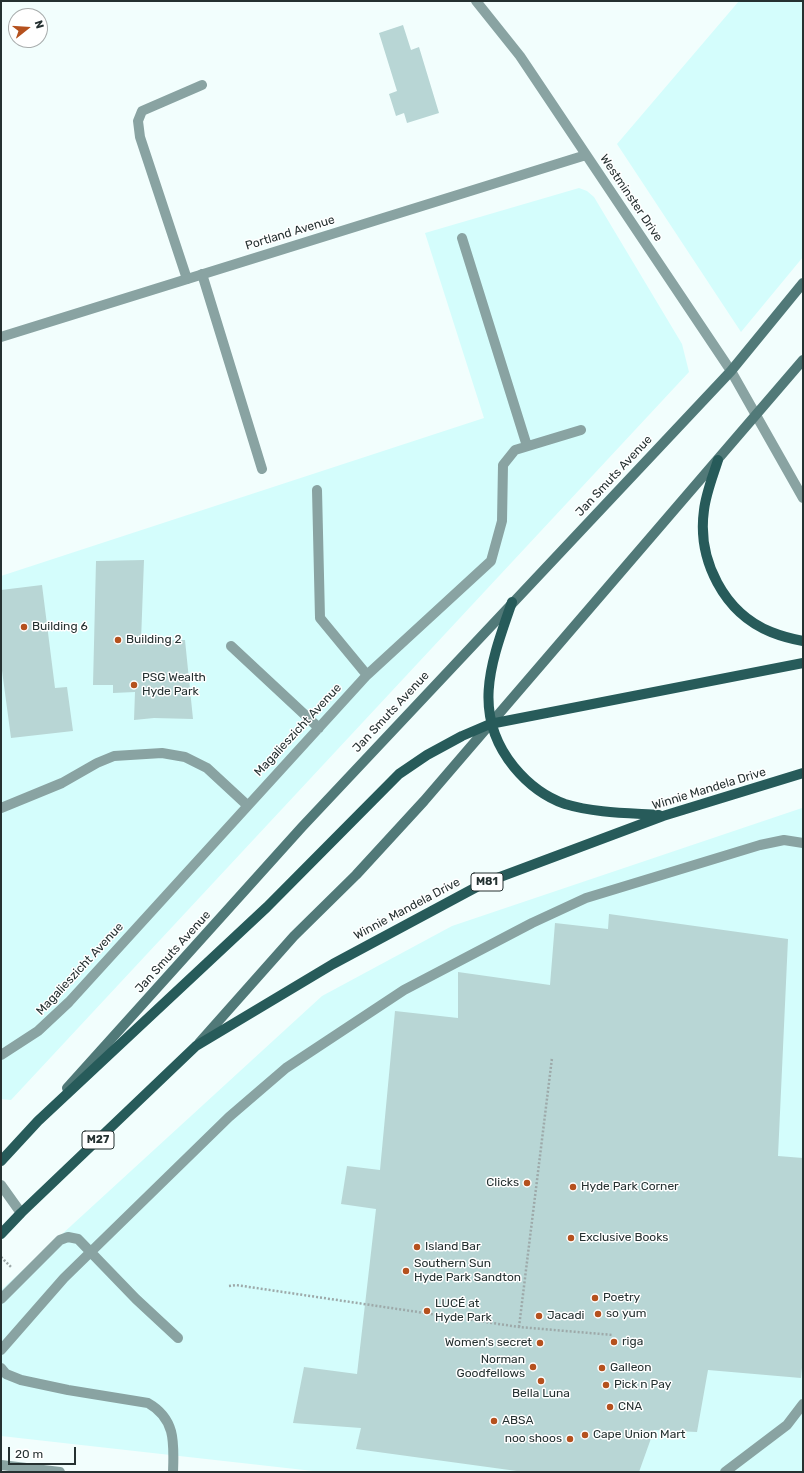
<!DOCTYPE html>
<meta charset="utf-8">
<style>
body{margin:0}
#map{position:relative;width:804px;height:1473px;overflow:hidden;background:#f2fefd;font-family:Rubik,sans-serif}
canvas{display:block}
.frame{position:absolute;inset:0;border:2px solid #253131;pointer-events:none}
.north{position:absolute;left:8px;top:8px;width:40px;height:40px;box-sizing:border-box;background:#fff;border:1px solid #a8adad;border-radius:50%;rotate:73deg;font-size:11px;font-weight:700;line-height:16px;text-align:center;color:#253131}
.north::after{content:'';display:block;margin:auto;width:14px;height:18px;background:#b5511e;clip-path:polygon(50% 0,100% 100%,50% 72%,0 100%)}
.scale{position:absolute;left:8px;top:1447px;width:68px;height:18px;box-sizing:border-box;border:2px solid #253131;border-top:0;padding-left:5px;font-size:12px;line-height:14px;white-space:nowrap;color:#253131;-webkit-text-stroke:3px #fff;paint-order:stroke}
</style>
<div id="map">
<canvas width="804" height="1473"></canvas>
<div class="frame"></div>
<div class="north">N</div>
<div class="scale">20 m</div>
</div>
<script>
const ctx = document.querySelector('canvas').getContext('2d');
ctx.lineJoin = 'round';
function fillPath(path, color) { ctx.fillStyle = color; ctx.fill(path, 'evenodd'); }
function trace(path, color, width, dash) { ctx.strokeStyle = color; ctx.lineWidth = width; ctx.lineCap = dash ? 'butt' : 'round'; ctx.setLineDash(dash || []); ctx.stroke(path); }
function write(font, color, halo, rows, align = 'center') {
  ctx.font = font + ' Rubik,sans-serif'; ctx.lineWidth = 3; ctx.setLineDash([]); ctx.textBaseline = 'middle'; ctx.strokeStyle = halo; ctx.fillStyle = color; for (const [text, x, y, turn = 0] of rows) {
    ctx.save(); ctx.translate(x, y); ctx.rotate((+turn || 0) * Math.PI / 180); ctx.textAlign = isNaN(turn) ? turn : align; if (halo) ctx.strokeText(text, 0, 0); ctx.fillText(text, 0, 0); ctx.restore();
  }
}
fillPath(new Path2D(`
 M739,1H803V257L741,332L617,144Z
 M579,188L587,191L594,197L682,344L689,372L11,1100L1,1099V576L484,418L425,233Z
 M802,808L803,809V1472H322L1,1436V1290L322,996L452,926Z`), '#d4fdfc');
fillPath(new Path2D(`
 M403,25L411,50L419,47L439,113L407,123L404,113L396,116L389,94L397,91L379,33Z
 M144,560L141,641L185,640L193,719L154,718L134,720L135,692L113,693V685H93L96,561Z
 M42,585L55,688L67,687L73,731L11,738L1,663V590Z
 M609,914L788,939L778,1156L803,1158V1357L801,1378L708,1370L697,1432L654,1430L639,1472H524L356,1449L361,1428L293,1423L304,1367L357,1374L376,1209L341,1204L347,1166L380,1170L395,1011L458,1018V972L550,985L555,923L608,929Z`), '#b8d6d5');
trace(new Path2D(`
 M1,1257L11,1267
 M229,1286L236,1285L519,1327L613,1335
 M519,1327L552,1058`), '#9da9a9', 2.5, [2, 2]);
trace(new Path2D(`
 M462,238L527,446
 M202,274L262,469
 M187,279L140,137L138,121L142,111L202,85
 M317,490L320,618L367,675
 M231,646L319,728
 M1,808L62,783L97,763L114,756L162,753L185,757L207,768L247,805
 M1,1055L38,1031L69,1002L367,675L491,561L502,521L503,465L515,450L581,430
 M1,1299L60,1240L68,1237L78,1239L136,1299L178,1338
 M1,1350L64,1278L229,1117L286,1068L404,990L532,923L586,898L760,845L784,840L803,843
 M1,1368L6,1374L21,1380L68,1390L148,1403C176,1419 174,1443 173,1472
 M725,1472L787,1425L803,1404`), '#89a3a2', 10);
trace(new Path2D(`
 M476,1L520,56L731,371L803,498
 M1,337L586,155
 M1,1185L21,1213
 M1,1465L60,1472`), '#89a3a2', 10);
trace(new Path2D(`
 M199,1043L294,936L356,875L424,801L803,360
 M67,1088L302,827L731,371L803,283`), '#517978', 10);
trace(new Path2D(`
 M718,460C713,476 706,493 704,510C697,560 724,613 771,632C781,636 792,639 803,641
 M512,602C492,660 470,713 514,767C528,784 545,797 565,804C595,813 628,813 659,815
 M1,1161L38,1121L267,907L399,774L427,755L462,736L490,724L803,663
 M1,1234L21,1213L196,1046L333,964L484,883L663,816L803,773`), '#275b5a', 10);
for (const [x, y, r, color] of [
 [24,627,4,"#b5511e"],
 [118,640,4,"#b5511e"],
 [134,685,4,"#b5511e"],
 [527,1183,4,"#b5511e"],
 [573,1187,4,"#b5511e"],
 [571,1238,4,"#b5511e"],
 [417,1247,4,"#b5511e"],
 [406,1271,4,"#b5511e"],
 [595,1298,4,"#b5511e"],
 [427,1311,4,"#b5511e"],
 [598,1314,4,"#b5511e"],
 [539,1316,4,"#b5511e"],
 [614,1342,4,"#b5511e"],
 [540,1343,4,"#b5511e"],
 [533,1367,4,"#b5511e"],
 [602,1368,4,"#b5511e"],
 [541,1381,4,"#b5511e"],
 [606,1385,4,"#b5511e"],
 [610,1407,4,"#b5511e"],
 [494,1421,4,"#b5511e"],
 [585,1435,4,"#b5511e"],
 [570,1439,4,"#b5511e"]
]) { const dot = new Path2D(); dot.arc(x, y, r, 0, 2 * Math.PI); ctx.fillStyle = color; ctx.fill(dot); trace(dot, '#fff', 1.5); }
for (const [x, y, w] of [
 [487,882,32],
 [98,1140,32]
]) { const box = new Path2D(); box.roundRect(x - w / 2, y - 9, w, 18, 3); ctx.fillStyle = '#fff'; ctx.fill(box); trace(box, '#253131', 1); }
write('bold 11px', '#253131', null, [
 ["M81",487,882],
 ["M27",98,1140]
]);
write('12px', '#253131', '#fff', [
 ["Westminster Drive",631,198,56],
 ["Portland Avenue",290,233,-17],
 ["Jan Smuts Avenue",614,476,-47],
 ["Jan Smuts Avenue",391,712,-47],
 ["Magalieszicht Avenue",298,730,-47],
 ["Winnie Mandela Drive",709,789,-17],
 ["Winnie Mandela Drive",407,909,-28],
 ["Jan Smuts Avenue",173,952,-48],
 ["Magalieszicht Avenue",80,969,-47]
]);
write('12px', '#253131', '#fff', [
 ["Building 6",32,627],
 ["Building 2",126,640],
 ["PSG Wealth",142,678],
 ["Hyde Park",142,692],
 ["Clicks",519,1183,"right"],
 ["Hyde Park Corner",581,1187],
 ["Exclusive Books",579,1238],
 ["Island Bar",425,1247],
 ["Southern Sun",414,1264],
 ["Hyde Park Sandton",414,1278],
 ["Poetry",603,1298],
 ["LUCÉ at",435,1304],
 ["Hyde Park",435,1318],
 ["so yum",606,1314],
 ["Jacadi",547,1316],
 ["riga",622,1342],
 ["Women's secret",532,1343,"right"],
 ["Norman",525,1360,"right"],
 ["Goodfellows",525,1374,"right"],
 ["Galleon",610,1368],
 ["Pick n Pay",614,1385],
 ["Bella Luna",541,1394,"center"],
 ["CNA",618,1407],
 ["ABSA",502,1421],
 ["Cape Union Mart",593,1435],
 ["noo shoos",562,1439,"right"]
], 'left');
</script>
